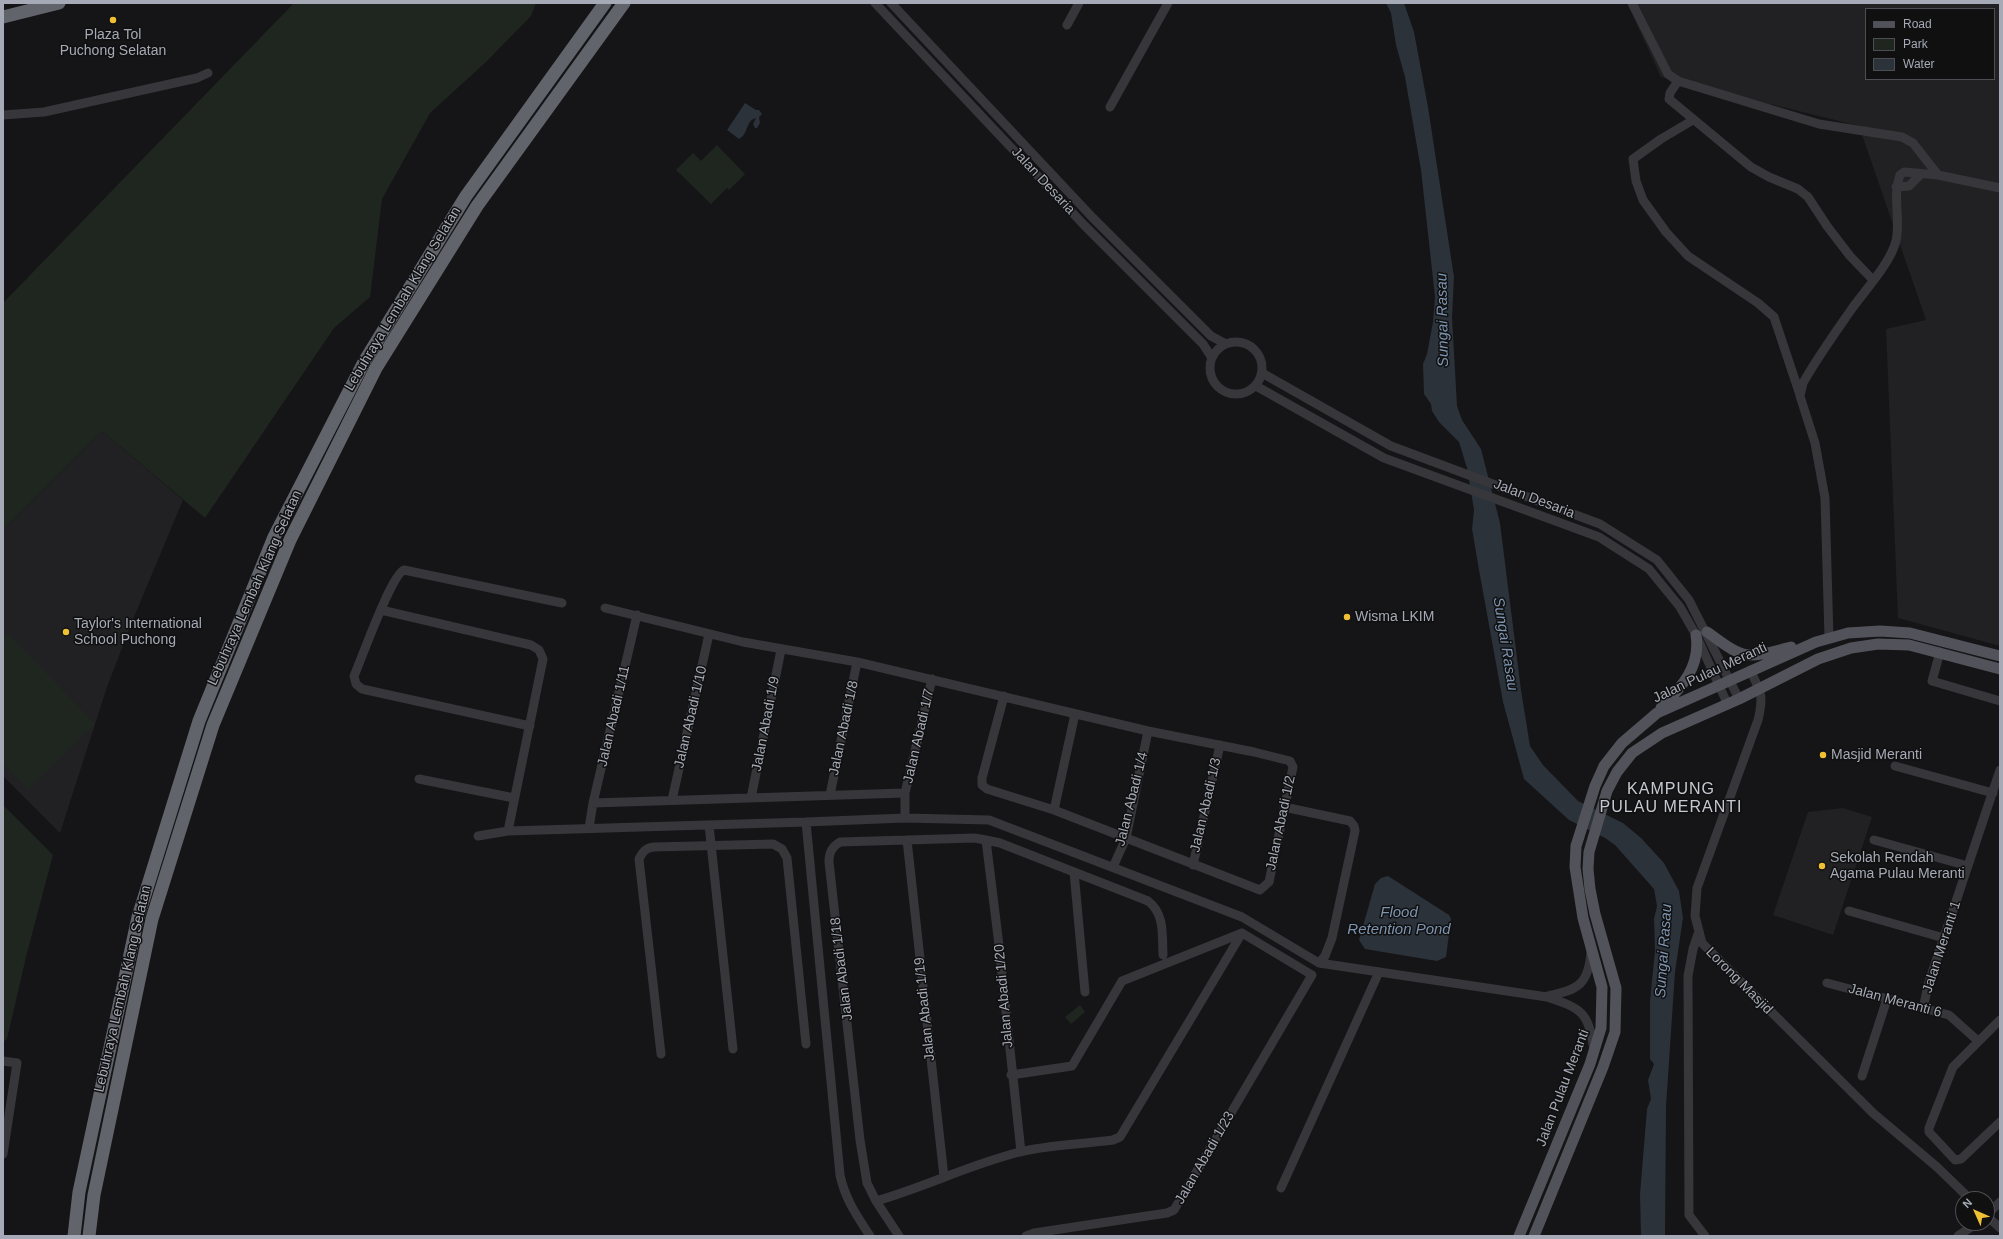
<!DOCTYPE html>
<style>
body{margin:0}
#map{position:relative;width:2003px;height:1239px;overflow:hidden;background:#151416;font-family:Arial,sans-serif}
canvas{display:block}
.frame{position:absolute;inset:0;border:4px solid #a6aab6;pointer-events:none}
.legend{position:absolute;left:1865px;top:8px;width:130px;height:72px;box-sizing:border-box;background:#101011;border:1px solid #4c4e53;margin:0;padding:5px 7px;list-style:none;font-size:12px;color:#a6aab6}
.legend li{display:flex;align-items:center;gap:8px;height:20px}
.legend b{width:20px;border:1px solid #4c4e53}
.north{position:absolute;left:1955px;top:1191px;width:40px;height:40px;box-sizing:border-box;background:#101011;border:1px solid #4c4e53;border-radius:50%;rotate:315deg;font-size:11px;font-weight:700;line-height:16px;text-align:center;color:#a6aab6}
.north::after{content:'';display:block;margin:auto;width:14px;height:18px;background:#efbf34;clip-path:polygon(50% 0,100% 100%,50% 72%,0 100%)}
</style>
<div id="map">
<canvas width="2003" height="1239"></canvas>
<div class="frame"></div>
<ul class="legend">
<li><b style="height:5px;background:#52535a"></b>Road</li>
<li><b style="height:11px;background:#1f2620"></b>Park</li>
<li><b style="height:11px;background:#2b323a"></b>Water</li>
</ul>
<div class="north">N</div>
</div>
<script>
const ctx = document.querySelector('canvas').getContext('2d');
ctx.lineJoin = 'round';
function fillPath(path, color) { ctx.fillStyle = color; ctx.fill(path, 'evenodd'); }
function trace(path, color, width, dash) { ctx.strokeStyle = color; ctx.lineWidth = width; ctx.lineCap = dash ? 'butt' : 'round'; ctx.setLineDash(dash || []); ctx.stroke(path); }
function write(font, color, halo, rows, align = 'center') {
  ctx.font = font + ' Arial,sans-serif'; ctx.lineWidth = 3; ctx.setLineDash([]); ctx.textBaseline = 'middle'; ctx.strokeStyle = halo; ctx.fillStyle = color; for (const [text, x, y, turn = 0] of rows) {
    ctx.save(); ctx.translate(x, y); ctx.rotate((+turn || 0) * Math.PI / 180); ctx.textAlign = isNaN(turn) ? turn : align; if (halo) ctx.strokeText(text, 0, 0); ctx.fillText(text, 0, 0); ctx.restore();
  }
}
fillPath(new Path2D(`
 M1627,3H2000V646L1898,618L1886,329L1926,320L1859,126L1661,77ZM1866,9H1994V79H1866Z
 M102,431L183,500L134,617L107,687L60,833L3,776V530Z
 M1843,808L1872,817L1833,935L1773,915L1808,812Z`), '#212123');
fillPath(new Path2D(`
 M294,3H536L531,16L486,62L430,113L382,199L370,297L334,328L205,518L102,431L3,530V303Z
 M717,145L745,174L729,190L727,188L711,204L676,170L693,153L701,161Z
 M7,633L95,724L28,789L3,763V638Z
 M3,805L53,855L27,953L7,1039L3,1042Z
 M1080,1005L1085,1012L1071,1024L1065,1017Z`), '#1f2620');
fillPath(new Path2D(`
 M1386,3H1404L1414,32L1428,107L1454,277L1452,317L1457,406L1462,420L1481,449L1500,523L1521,690L1530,746L1543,765L1578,801L1623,823L1641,838L1664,863L1679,891L1683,918L1675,972L1666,1107L1665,1236H1641L1640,1194L1647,1109L1651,1099L1648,1080L1654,1064L1650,1059V1001L1655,950L1654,919L1657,906L1654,889L1615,845L1605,838L1569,820L1524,779L1503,702L1479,570L1472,529L1474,510L1467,468L1459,442L1439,422L1432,411L1431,404L1424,394L1423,364L1427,354L1433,322L1435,297L1421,170L1405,77L1396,45L1391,13Z
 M745,103L756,110H759L762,114L759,117L760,123L757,128H755L753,124L756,118C745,121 749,134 739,139L727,130Z
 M1388,876L1449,915L1451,919L1446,957L1437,961L1365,949L1359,940L1375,884L1381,878Z`), '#2b323a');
trace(new Path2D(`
 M875,3L1084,225L1203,344L1212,358
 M891,3L1092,217L1211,336L1226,344
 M1632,3L1668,74L1678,81L1819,124L1902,137L1913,143L1938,175
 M1067,25L1079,3
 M1678,81L1670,93L1669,99L1751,167L1769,177L1798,189L1808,197L1827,226L1850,256L1873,280
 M1110,107L1168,3
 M3,115L44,112L197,78L208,73
 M1693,120L1661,139L1633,159L1636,181L1643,200L1666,232L1688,256L1758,303L1774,317L1800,395
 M1896,187L1909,186L1920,175
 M1210 368a26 26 0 1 1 52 0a26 26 0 1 1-52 0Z
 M1262,373L1391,446L1600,524L1657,560L1689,600L1739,699
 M1256,386L1384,458L1599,537L1649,569L1680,607L1696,635L1728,705
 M605,608L743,642L857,662L1148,731L1254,752L1290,761L1293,767L1269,882L1260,890L1054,810L987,789L982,785V778L1004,696
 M381,610L531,645L539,650L543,659L508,831
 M1829,638L1825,498L1815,443L1800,396L1803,383C1817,358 1835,333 1851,310C1865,290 1890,264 1896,241C1901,218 1892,197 1900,175L1904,172L1938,175L2000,188
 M1940,652L1932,681L2000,701
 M1750,670C1761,692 1764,696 1758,720L1697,888L1695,916L1702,943L1873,1113L1937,1167L1970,1199
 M530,726L362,689L356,684L354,676C362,658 391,575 404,570L562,603
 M1895,766L1993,793
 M419,779L514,798
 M830,795L857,662
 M751,798L781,650
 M672,800L709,634
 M593,803L905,793
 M1284,807L1350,821L1354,826L1355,831L1332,938L1325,956L1319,963
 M1054,810L1075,714
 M905,818V793L932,679
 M806,822L840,1175C845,1199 857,1216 870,1236
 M709,825L733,1049
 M589,828L593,803L637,615
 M478,836L508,831L806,822L905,818L989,820L1242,917L1319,963L1547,997C1583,1009 1588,1012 1594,1050
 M907,840L944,1177
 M986,840L998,937L1021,1152
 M1874,840L1968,866
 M1193,865L1220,745
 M1113,867L1126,838L1148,731
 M1074,872L1085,992
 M1849,911L1944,938
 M1698,934L1693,949L1688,976L1689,1215L1705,1236
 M1827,983L1949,1015L1978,1041
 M1548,996C1578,990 1589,984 1591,951
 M1923,1009L1928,985L2000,770
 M2000,1020L1953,1067L1929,1128V1132L1955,1160L1961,1159L2000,1122
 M661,1054L639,859C643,851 646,848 654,847L773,844L782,849L787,858L806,1044
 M3,1061L17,1063L3,1154
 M1011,1075L1072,1066L1122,981L1242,933L1312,975L1174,1210L1167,1213L1034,1233L1026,1236
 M1862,1076L1887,999
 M1281,1188L1379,972
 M876,1201C925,1187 971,1164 1020,1152C1047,1145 1084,1144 1113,1140L1120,1137L1242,933
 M1987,1215L2000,1202
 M1987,1216L2000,1228
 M899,1236L876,1201L867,1183L860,1140L829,862C829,852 832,847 840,842L974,838L986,840L1000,843L1148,901C1165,914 1162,935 1163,955
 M1958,1236L1977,1223`), '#36363b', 9);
trace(new Path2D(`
 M1707,632C1719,640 1733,653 1748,655C1762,656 1778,650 1791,647
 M1661,708C1682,687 1701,666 1696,635
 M1519,1236L1590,1064L1601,1028L1602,987L1583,918L1575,867L1576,846L1595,786L1604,766L1622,743L1657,713L1816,642L1848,633L1880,631L1910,633L2000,656
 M1534,1236L1603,1067L1615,1032L1616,988L1595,914L1590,889L1588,869L1589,852L1607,791L1617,772L1632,753L1662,733L1739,699L1818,659L1851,648L1878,644L1909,645L2000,669`), '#52535a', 11);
trace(new Path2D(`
 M3,17L59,3
 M74,1236L79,1192L138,917L199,721L274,537L364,362L466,196L605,3
 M89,1236L94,1195L152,919L213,725L290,540L376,368L477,206L624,3`), '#62646c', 13);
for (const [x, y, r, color] of [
 [113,20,4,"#efbf34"],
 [1347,617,4,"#efbf34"],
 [66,632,4,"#efbf34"],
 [1823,755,4,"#efbf34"],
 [1822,866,4,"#efbf34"]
]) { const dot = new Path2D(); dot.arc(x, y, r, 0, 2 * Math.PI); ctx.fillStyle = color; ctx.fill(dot); trace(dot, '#101011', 1.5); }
write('14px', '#a6aab6', '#101011', [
 ["Plaza Tol",113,35,"center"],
 ["Puchong Selatan",113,51,"center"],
 ["Wisma LKIM",1355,617],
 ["Taylor's International",74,624],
 ["School Puchong",74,640],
 ["Masjid Meranti",1831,755],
 ["Sekolah Rendah",1830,858],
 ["Agama Pulau Meranti",1830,874]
], 'left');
write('14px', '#a6aab6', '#101011', [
 ["Jalan Desaria",1043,181,47],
 ["Lebuhraya Lembah Klang Selatan",403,299,-59],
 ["Jalan Desaria",1534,499,21],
 ["Lebuhraya Lembah Klang Selatan",255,588,-66],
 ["Jalan Pulau Meranti",1710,673,-25],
 ["Jalan Abadi 1/11",614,716,-77],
 ["Jalan Abadi 1/10",691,717,-77],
 ["Jalan Abadi 1/9",766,724,-79],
 ["Jalan Abadi 1/8",844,728,-78],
 ["Jalan Abadi 1/7",919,736,-77],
 ["Jalan Abadi 1/4",1132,799,-76],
 ["Jalan Abadi 1/3",1206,805,-77],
 ["Jalan Abadi 1/2",1281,823,-78],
 ["Jalan Meranti 1",1942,947,-72],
 ["Jalan Abadi 1/18",842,969,-97],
 ["Lorong Masjid",1739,981,45],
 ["Lebuhraya Lembah Klang Selatan",123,989,-77],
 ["Jalan Abadi 1/20",1004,996,-95],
 ["Jalan Meranti 6",1895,1001,15],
 ["Jalan Abadi 1/19",925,1009,-96],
 ["Jalan Pulau Meranti",1563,1088,-69],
 ["Jalan Abadi 1/23",1205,1158,-60]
]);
write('italic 15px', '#7e95b1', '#101011', [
 ["Sungai Rasau",1443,320,-91],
 ["Sungai Rasau",1505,644,81],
 ["Flood",1399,913],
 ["Retention Pond",1399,930],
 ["Sungai Rasau",1664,951,-86]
]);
ctx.letterSpacing = '1px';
write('16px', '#c7c9d2', '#101011', [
 ["KAMPUNG",1671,790],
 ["PULAU MERANTI",1671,808]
]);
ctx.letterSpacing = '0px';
</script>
